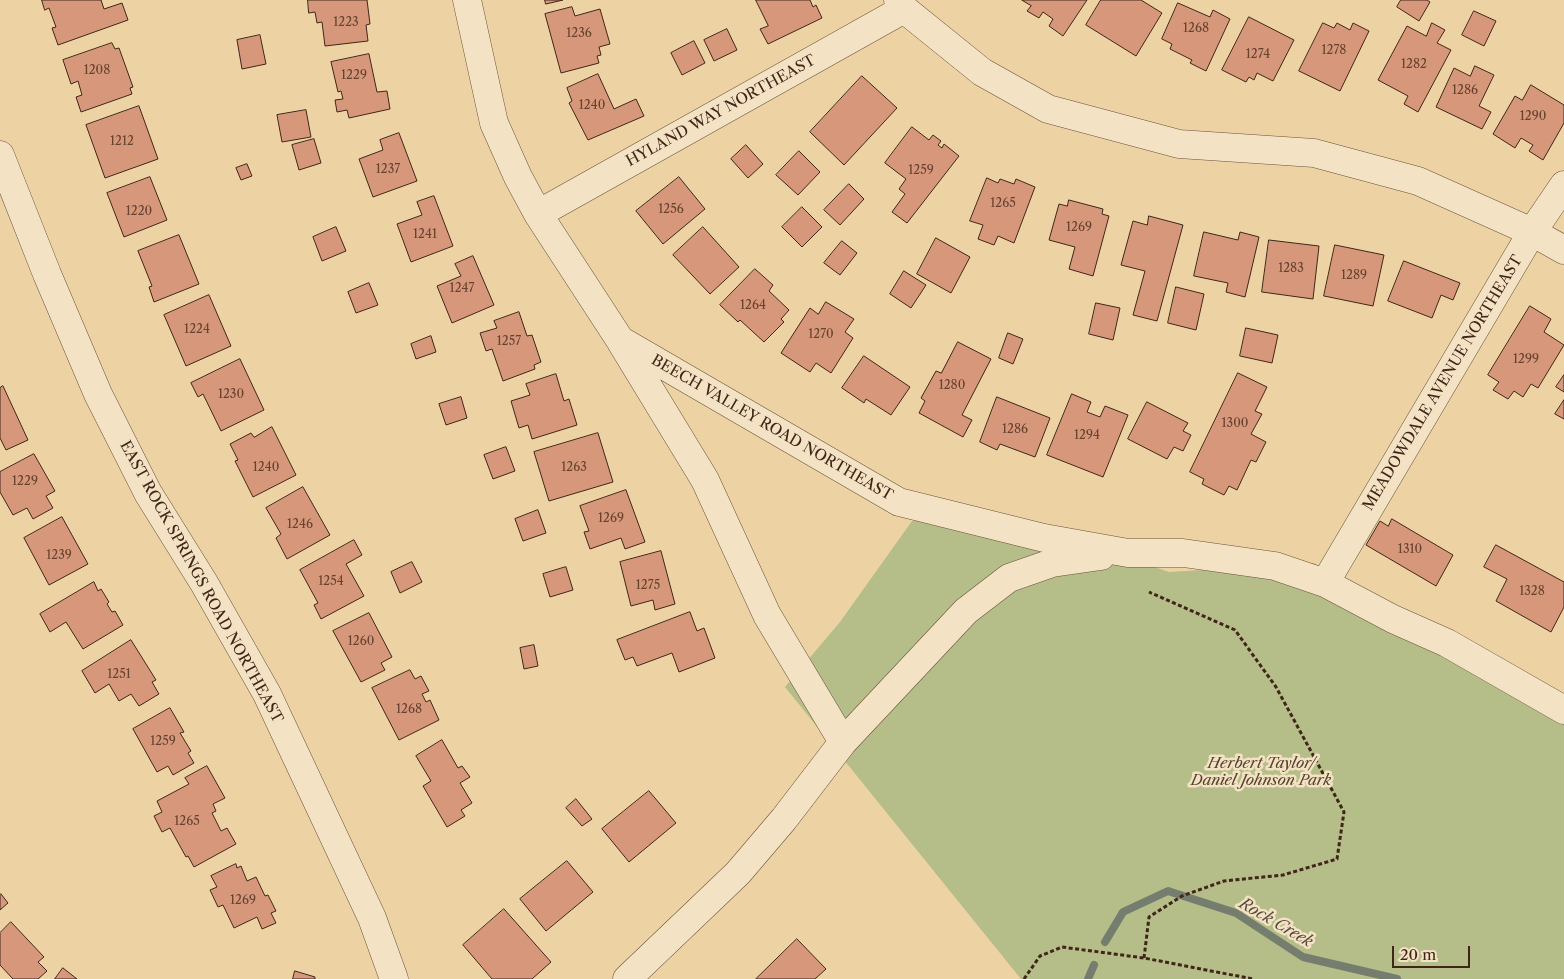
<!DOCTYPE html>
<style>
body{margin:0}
#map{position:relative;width:1564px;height:979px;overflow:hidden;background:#edd3a4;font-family:"Libre Caslon Text",serif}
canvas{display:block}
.scale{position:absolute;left:1392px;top:946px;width:78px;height:22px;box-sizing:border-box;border:2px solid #402618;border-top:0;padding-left:6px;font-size:15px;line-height:18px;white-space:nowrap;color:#402618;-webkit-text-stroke:4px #f3e2c4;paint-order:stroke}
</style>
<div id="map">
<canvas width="1564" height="979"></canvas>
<div class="scale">20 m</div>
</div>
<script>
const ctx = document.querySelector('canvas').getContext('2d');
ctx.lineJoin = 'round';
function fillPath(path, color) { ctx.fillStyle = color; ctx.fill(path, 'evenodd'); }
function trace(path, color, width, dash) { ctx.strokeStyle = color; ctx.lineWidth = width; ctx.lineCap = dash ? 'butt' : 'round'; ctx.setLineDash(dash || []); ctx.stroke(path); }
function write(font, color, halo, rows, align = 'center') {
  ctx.font = font + ' "Libre Caslon Text",serif'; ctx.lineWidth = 5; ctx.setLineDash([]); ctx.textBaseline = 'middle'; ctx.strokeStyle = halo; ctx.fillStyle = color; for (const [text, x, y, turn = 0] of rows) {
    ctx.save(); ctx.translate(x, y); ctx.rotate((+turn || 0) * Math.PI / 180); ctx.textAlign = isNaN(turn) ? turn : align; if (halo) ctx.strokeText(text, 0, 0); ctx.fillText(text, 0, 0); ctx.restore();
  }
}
fillPath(new Path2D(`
 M1017,520L1169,572L1314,563L1564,722V979H1021L785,687L840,622L912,521Z`), '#b5bd88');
trace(new Path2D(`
 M1105,942L1123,912L1168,891L1236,913L1303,957L1397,979
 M1088,979L1094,965`), '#757e6e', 8);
const building = new Path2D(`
 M42,0H101L104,9L122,3L128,20L58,45L52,28L56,27L49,8L45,10Z
 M308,0H367L370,24L366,25L368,41L325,46L322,22L317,23L315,12L309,13Z
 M545,0H563L546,4Z
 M756,0H810L813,7L816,5L822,18L768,44L760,29L768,26Z
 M1022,0H1087L1063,36L1049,26L1053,19L1043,12L1039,18L1027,11L1031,6Z
 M1101,0H1141L1162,13L1136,56L1086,25Z
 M1401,0H1427L1430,2L1419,21L1397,7Z
 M1178,3L1210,17L1213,10L1230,19L1206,71L1190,63L1192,60L1170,49L1172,44L1162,39Z
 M572,7L575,16L600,9L610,44L599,47L601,55L597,56L599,63L561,73L545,14Z
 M1474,11L1496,21L1484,46L1462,35Z
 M1249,17L1294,40L1273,81L1257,73L1254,80L1249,77L1246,82L1222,70Z
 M1323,23L1334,28L1337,23L1350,30L1353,23L1369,31L1340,91L1299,71Z
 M1432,23L1445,30L1437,43L1451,50L1418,112L1404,104L1408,96L1378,80L1407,26L1426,36Z
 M727,29L737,50L714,61L704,40Z
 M260,35L266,64L242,69L237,40Z
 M694,41L705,63L682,75L671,53Z
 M112,43L115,49L119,48L133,87L130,88L132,94L81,112L76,97L82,95L78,81L71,84L63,60Z
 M369,54L377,92L387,91L390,109L349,118L347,110L337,112L335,100L343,99L341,91L338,92L331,62Z
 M1475,66L1494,75L1479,106L1491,112L1482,129L1436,107L1454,68L1470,76Z
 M598,74L614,109L636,99L644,116L588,140L569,103L572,101L567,88Z
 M862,76L897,108L844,165L810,132Z
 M1531,85L1564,105V123L1543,160L1529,151L1533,145L1521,138L1515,148L1493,134L1515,96L1522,100Z
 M139,106L158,159L105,178L86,125Z
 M306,110L311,137L282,142L277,115Z
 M912,127L929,140L933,135L941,141L938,145L942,148L944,144L959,156L907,223L892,212L905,194L899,189L906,179L885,163Z
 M399,133L417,181L373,197L359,159L383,150L380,140Z
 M314,139L321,163L299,170L292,145Z
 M746,145L763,164L748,178L731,159Z
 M799,151L820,172L798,195L776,175Z
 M247,164L252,176L241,180L236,168Z
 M150,177L167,220L124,237L107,193Z
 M679,177L705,209L663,244L636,211Z
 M987,178L998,183L1000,179L1014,184L1016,179L1035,187L1014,243L998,236L994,245L978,239L983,225L970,221Z
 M849,184L864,199L840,225L824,210Z
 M434,196L453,246L411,262L397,224L422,215L417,202Z
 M1069,200L1103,209L1102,214L1109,216L1093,276L1069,269L1075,247L1049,240L1059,204L1067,206Z
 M802,207L822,227L802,247L782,227Z
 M1149,216L1183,225L1157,321L1133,315L1145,271L1121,265L1133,221L1147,225Z
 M336,227L346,251L322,261L313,237Z
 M703,227L739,267L710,294L673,255Z
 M1204,232L1238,240L1240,232L1259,237L1245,297L1226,292L1228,283L1194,276Z
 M179,235L199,284L154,302L149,287L152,286L138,251Z
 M936,238L970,257L951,293L917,274Z
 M1269,240L1319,246L1313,299L1262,292Z
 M842,241L857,253L840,275L824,263Z
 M1335,245L1384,255L1373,306L1324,296Z
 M473,256L494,305L452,323L437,286L461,276L455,264Z
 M1404,261L1460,283L1453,300L1441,295L1432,318L1388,301Z
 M755,269L773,285L769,291L789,310L781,319L784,322L764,342L740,320L738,322L720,305Z
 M904,271L926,285L911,308L890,294Z
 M369,283L378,305L356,313L348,292Z
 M1176,287L1204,294L1196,330L1168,323Z
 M209,295L231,346L186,366L164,315Z
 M826,302L854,319L845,332L853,338L831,373L816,363L810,372L781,353L810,308L818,314Z
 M1096,303L1120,308L1113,340L1089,334Z
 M1530,306L1551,319L1544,332L1564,345L1538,388L1531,384L1523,397L1514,391L1508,399L1493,390L1499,382L1488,375Z
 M519,312L527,336L532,335L541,362L534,365L535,369L503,381L492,349L486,351L480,333L497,328L494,321Z
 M1246,328L1278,335L1272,363L1240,356Z
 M1008,333L1023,339L1013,364L999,358Z
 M431,336L436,352L416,359L411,344Z
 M958,342L991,359L962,415L972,420L963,437L919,413L925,401L921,398L936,371L941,373Z
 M864,356L910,387L891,415L866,399L864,403L842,388Z
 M240,359L264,410L221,431L203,394L198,397L191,383Z
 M1238,373L1267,387L1255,411L1262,414L1251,434L1266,442L1256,462L1251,460L1237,490L1229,486L1224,495L1202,484L1204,479L1190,472Z
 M556,374L564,401L569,399L577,425L532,439L528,425L519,428L511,401L530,395L526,384Z
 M1564,375V392L1556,387Z
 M3,386L28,440L6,450L0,438V388Z
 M1072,394L1091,402L1087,412L1100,417L1105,406L1128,415L1103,477L1047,455Z
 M461,397L467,418L446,425L439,404Z
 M997,397L1050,418L1035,457L1000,444L997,450L980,442Z
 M1564,400V419L1555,414Z
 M1147,402L1188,423L1183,431L1191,435L1183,451L1174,447L1167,459L1128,439Z
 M272,427L296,475L253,497L235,461L238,460L230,444L251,433L254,437Z
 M598,433L613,482L549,501L534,452Z
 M506,447L515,471L493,479L484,455Z
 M34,454L55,491L46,496L53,508L33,519L27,508L13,515L0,492V472Z
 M303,487L330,535L287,559L276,538L281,534L266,508Z
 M626,490L645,542L625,549L621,538L590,549L584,532L589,531L580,506Z
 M538,510L546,533L523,541L515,519Z
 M62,517L88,564L49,585L24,538Z
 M1392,519L1453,555L1436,586L1366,545L1380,521L1388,526Z
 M354,540L362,555L346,564L364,596L321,619L314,605L318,603L300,570Z
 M1496,545L1564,582V607L1551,632L1496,601L1507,579L1484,567Z
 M661,551L675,604L655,610L653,600L631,606L620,562Z
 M412,562L422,582L400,593L391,572Z
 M566,567L573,590L550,597L543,574Z
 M94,582L98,591L101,589L109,602L107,604L112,612L115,611L123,625L83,649L66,622L50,632L40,614Z
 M690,612L697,631L704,628L715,658L679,672L672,653L637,666L633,657L625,660L617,640Z
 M369,613L392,657L381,663L385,670L361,682L333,631Z
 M131,640L156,680L152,682L159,694L139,706L131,694L119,701L109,684L95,693L82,671Z
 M534,645L538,666L524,669L520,648Z
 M410,670L415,679L421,676L429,691L422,694L426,702L430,700L439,720L399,740L372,688Z
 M170,708L184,732L180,733L191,751L188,753L194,763L173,775L168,766L157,772L133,729Z
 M442,740L458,768L462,766L470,777L460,783L472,803L461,810L465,816L447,827L423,786L431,781L416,756Z
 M207,766L225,798L213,804L216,811L212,813L221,831L227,828L236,844L194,867L188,856L186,857L170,828L162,832L154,816L162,812L157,801L189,784L185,778Z
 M649,791L676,823L629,862L602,829Z
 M576,799L592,819L582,826L566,808Z
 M567,861L593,892L546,931L520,899Z
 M236,864L237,868L241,866L247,881L256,877L265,896L268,895L276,911L271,913L276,923L262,929L257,917L234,928L223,905L218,907L210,890L217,887L211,876Z
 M1,894L8,903L0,910V895Z
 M504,909L551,962L532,979H492L463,945Z
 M11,922L44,957L38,962L47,971L38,979H13L0,965V933Z
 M797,939L826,969L815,979H756Z
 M63,968L77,979H55Z
 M295,971L315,977V979H293Z`);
fillPath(building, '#d7977a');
trace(building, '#402618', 1);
const minor = new Path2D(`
 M467,0L494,123L518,177L538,214L620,340L899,502L1044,538L1128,553H1183L1275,566L1325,583L1393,619L1447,643L1564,710
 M898,0L904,9L982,72L1048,109L1179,144L1314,153L1418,181L1532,232L1564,250
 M538,214L904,9
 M621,342L705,480L767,615L843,742L784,819L738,873L627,979
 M1325,583L1532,232L1564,185
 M843,742L966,611L1009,578L1052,563L1101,556`);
const tertiary = new Path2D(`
 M0,155L47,274L98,394L148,493L204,583L267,694L372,918L394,979`);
trace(minor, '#6b513b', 29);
trace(tertiary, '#6b513b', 29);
trace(new Path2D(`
 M1144,958L1149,917L1182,896L1224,881L1283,875L1337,859L1344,812L1276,687L1235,630L1149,592
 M1024,979L1040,956L1062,947L1144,958L1253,979`), '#402618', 3, [4, 2.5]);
trace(minor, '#f3e2c4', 28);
trace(tertiary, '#f3e2c4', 28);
write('12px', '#664230', null, [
 ["1223",346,23],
 ["1268",1196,29],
 ["1236",579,34],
 ["1278",1334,51],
 ["1274",1258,55],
 ["1282",1414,65],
 ["1208",97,71],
 ["1229",354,76],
 ["1286",1465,91],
 ["1240",592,106],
 ["1290",1533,117],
 ["1212",122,142],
 ["1237",388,170],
 ["1259",921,171],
 ["1265",1003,204],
 ["1256",671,210],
 ["1220",139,212],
 ["1269",1079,228],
 ["1241",425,235],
 ["1283",1291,269],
 ["1289",1354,276],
 ["1247",462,289],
 ["1264",753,306],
 ["1224",197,330],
 ["1270",821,335],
 ["1257",509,342],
 ["1299",1526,360],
 ["1280",952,386],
 ["1230",231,395],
 ["1300",1235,424],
 ["1286",1015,430],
 ["1294",1087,436],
 ["1240",266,468],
 ["1263",574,468],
 ["1229",25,482],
 ["1269",611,519],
 ["1246",300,525],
 ["1310",1410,550],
 ["1239",59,556],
 ["1254",331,582],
 ["1275",648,586],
 ["1328",1532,592],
 ["1260",361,642],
 ["1251",119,675],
 ["1268",409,710],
 ["1259",163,742],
 ["1265",187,822],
 ["1269",243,901]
]);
write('15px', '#402618', '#f3e2c4', [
 ["HYLAND WAY NORTHEAST",721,111,-29],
 ["MEADOWDALE AVENUE NORTHEAST",1443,383,-59],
 ["BEECH VALLEY ROAD NORTHEAST",772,428,30],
 ["EAST ROCK SPRINGS ROAD NORTHEAST",201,582,61]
]);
write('italic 15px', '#57442e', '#f3e2c4', [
 ["Herbert Taylor/",1261,764],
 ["Daniel Johnson Park",1261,781]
]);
write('italic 16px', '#564a3c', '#f3e2c4', [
 ["Rock Creek",1276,923,30]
]);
</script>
